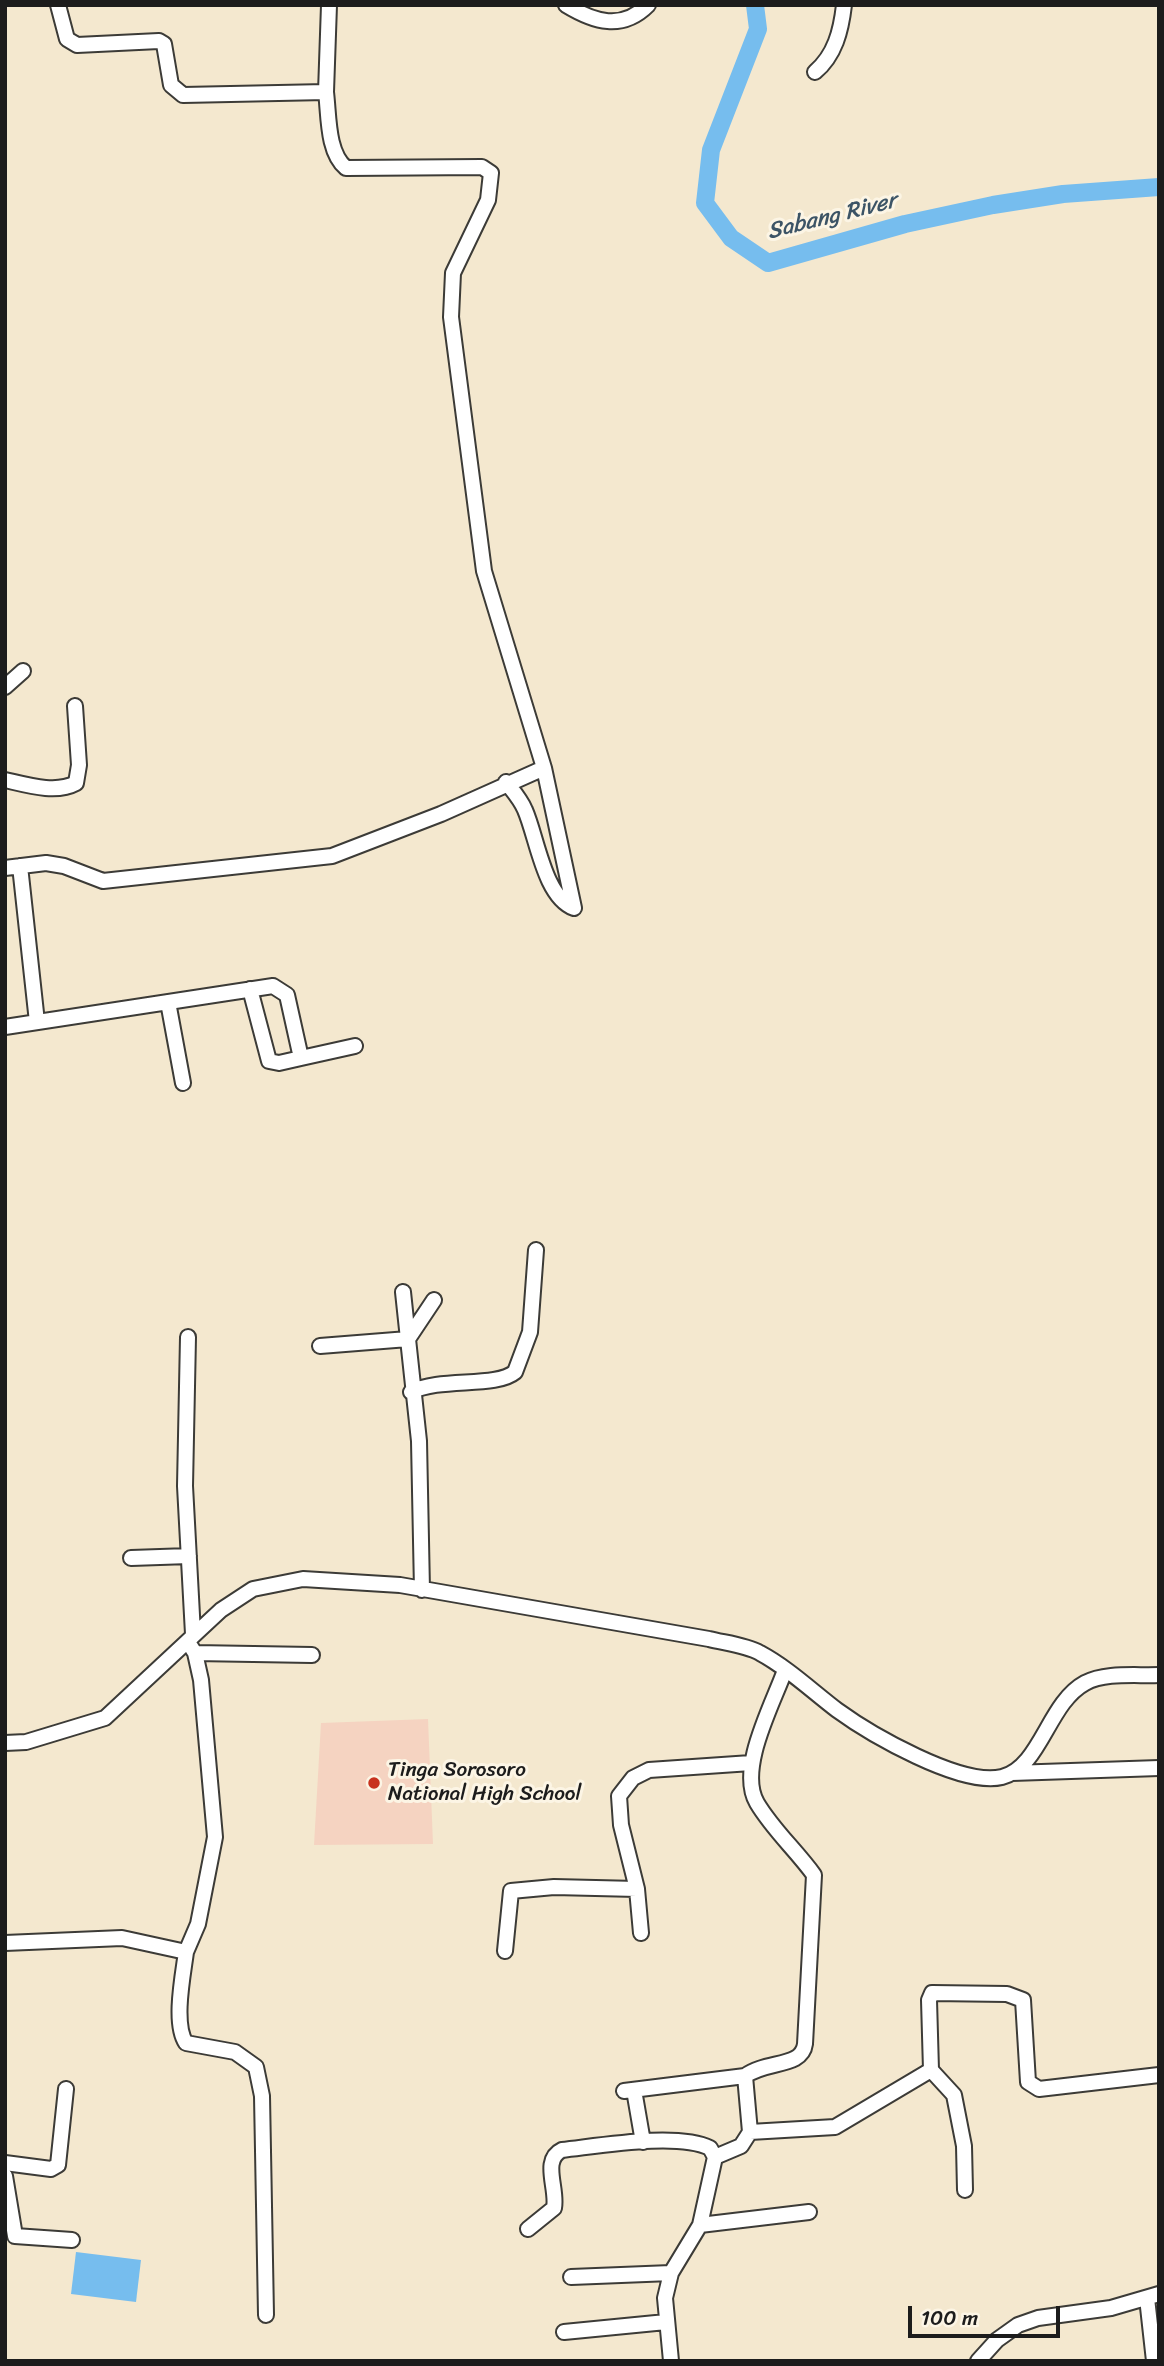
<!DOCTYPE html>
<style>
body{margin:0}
#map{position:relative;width:1164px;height:2366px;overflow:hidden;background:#f4e8cf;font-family:Sriracha,sans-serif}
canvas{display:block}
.frame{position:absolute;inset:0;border:7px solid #1c1c1c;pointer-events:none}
.scale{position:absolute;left:908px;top:2306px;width:152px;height:32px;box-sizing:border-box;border:4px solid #1c1c1c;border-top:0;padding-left:9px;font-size:21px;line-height:24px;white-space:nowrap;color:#1c1c1c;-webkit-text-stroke:5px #fcf5e5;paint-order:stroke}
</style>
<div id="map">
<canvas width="1164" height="2366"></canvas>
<div class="frame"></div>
<div class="scale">100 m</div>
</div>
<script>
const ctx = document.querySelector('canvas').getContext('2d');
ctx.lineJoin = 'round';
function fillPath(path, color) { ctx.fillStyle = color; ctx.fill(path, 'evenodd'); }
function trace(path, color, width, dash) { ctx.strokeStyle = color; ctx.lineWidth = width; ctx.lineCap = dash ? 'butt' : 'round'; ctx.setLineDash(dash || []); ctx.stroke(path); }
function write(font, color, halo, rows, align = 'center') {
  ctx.font = font + ' Sriracha,sans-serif'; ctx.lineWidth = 6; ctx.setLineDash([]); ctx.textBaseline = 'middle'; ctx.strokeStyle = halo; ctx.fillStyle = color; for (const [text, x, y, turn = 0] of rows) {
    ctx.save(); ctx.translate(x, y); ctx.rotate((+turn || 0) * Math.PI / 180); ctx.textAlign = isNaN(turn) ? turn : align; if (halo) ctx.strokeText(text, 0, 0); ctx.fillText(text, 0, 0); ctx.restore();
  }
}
fillPath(new Path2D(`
 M428,1719L433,1844L314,1845L321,1723Z`), '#f5d3c1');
fillPath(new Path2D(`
 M76,2252L141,2260L136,2302L71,2294Z`), '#76bdee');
trace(new Path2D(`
 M755,5L758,29L711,150L705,203L731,238L768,263L905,224L993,205L1063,194L1159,187`), '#76bdee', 18);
const minor = new Path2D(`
 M58,5L67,39L77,45L159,41L164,44L171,85L183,95L326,92L329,5
 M566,5C594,22 622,31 648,5
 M815,72C835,55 841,31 844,5
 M5,687L23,671
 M5,780C27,785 56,794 76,783L79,765L75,706
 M506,782C513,791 521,800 525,810C537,837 544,897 574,908L544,768
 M20,866L37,1022
 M5,868L46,863L64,866L103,881L332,856L441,814L544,768L484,571L451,317L453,273L488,200L491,173L482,167L346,168C327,152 329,116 326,92
 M250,989L269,1061L279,1063L301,1058
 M168,1002L183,1083
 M5,1027L273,986L287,995L301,1058L355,1046
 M188,1337L185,1486L193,1634
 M320,1346L408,1339L403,1292
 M411,1392C440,1377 496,1388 515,1372L530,1332L536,1250
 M131,1558L189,1556
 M422,1590L419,1441L408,1339L434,1300
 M195,1653L312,1655
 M785,1670C773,1704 737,1769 757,1803C773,1830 796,1850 814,1875L805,2044C802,2068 767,2060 745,2076L750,2132L835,2127L931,2070
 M5,1743L26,1742L105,1718L221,1610L253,1589L303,1579L400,1585L709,1639C725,1643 746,1645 760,1653C788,1668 812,1691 837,1710C870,1734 961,1787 1002,1777C1041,1767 1048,1703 1085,1683C1105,1672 1136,1676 1159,1675
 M1012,1773L1159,1768
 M637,1889L641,1933
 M5,1943L122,1938L186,1952L198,1924L215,1837L201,1680L195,1653L188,1642
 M505,1951L511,1891L554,1887L637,1889L621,1825L619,1796L633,1778L649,1770L751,1763
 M186,1952C183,1975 173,2024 186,2043L235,2052L256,2067L262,2096L266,2315
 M634,2090L643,2142
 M624,2091L745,2076
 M715,2157L741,2146L750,2132
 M5,2163L51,2169L58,2165L66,2089
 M5,2176L15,2236L72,2240
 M965,2190L964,2146L954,2095L931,2070L929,2000L932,1993L1007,1994L1023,2000L1028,2082L1039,2089L1159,2075
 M700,2225L809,2212
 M528,2229L554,2208C558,2189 541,2160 562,2150C599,2146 677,2132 710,2148L715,2157L700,2225L671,2273L665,2298L671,2361
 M571,2277L671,2273
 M1147,2298L1154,2361
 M564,2332L666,2322
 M978,2361L997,2340L1018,2325L1038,2318L1111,2308L1159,2294`);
trace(minor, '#3c3b37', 18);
trace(minor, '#fff', 14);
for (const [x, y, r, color] of [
 [374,1783,7,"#c8321e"]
]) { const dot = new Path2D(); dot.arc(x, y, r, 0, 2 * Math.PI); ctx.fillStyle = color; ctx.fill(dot); trace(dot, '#fcf5e5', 2.5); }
write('21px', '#1c1c1c', '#fcf5e5', [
 ["Tinga Sorosoro",388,1771],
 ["National High School",388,1795]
], 'left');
write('italic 23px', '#3c5466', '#fcf5e5', [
 ["Sabang River",832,217,-14]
]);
</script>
